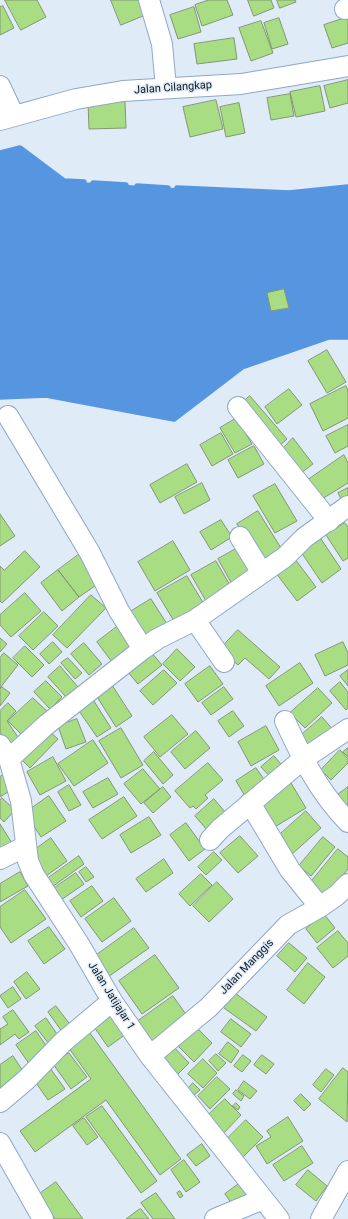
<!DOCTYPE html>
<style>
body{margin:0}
canvas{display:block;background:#e0ebf8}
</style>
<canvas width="348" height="1219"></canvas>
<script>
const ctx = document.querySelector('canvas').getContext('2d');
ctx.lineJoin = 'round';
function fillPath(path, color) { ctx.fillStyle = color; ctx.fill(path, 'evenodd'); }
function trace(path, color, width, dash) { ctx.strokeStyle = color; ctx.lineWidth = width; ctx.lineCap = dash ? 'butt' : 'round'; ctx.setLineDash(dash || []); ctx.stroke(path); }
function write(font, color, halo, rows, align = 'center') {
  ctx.font = font + ' Roboto,sans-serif'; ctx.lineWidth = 3; ctx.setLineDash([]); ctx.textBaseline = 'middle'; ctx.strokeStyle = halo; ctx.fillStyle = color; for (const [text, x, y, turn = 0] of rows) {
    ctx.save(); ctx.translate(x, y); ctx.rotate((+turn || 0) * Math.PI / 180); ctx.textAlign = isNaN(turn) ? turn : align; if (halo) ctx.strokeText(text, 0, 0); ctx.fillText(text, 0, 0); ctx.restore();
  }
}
fillPath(new Path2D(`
 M20,148L64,181L206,190L289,193L348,187V337H329L242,367L174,419L46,395L0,397V153Z`), '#5696e1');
trace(new Path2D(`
 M0,153L20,148L64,181L84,182
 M93,183L126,185
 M137,186L168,188
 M177,188L289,193L348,187
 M0,397L46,395L174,419L242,367L329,337H348`), '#5696e1', 5.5);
const building = new Path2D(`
 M5,0H37L46,17L21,30Z
 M111,0H143L148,14L121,25Z
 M209,0H227L233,15L202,26L195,5Z
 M248,0H271L274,8L254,16Z
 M277,0H295L296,2L280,8Z
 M3,6L14,28L0,35V7Z
 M194,7L201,32L178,39L170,15Z
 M348,17V43L332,48L324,25Z
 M279,18L288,44L272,49L264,23Z
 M261,21L273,53L251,61L239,28Z
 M234,38L237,59L197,64L194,44Z
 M348,80V103L330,108L324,86Z
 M320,86L325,111L296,117L290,92Z
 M290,94L294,116L271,120L267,98Z
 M216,100L223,129L190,137L183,107Z
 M125,101L126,128L89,129L88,102Z
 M239,103L245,133L226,137L220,107Z
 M284,289L289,308L271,311L267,293Z
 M327,350L346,382L327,393L308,361Z
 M346,386L348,390V418L323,431L310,404Z
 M289,389L302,405L277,424L265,407Z
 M250,396L287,439L276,449L240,405Z
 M237,418L252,444L235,453L220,428Z
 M348,425V446L335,453L326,436Z
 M221,433L233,454L212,466L200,445Z
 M293,438L313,464L297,476L279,453Z
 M254,446L264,464L238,478L228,460Z
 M344,455L348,463V483L317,502L302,484Z
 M187,464L197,482L160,503L150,485Z
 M202,483L210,500L184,514L175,497Z
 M275,484L297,521L275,533L253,496Z
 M348,488V501L343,503L338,493Z
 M258,511L281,548L260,561L237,524Z
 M0,514L15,536L0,546Z
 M221,520L232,537L211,550L200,532Z
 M345,523L348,527V558L343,561L326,535Z
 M321,539L341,569L322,583L301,552Z
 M173,541L190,570L155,591L138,562Z
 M241,546L256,573L233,586L218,559Z
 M25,551L40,567L2,603L0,601V566L4,570Z
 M81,553L102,581L79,597L58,570Z
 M295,559L316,587L297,601L276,573Z
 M216,561L231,587L206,601L191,575Z
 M58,570L79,597L62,611L41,583Z
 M187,576L207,609L177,626L157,593Z
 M25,593L41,611L11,637L0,625V615Z
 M91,595L106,608L67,648L53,635Z
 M151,599L169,627L144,644L125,615Z
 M44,612L58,626L33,650L19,636Z
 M122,623L140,647L115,666L97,642Z
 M238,630L280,667L269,679L245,658L238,665L220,649Z
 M0,638L7,644L0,652Z
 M53,642L62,652L49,664L40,654Z
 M343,642L348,653V665L325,676L315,655Z
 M84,643L102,664L89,675L71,654Z
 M25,646L44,665L32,677L13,658Z
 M177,649L195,667L180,681L163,664Z
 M150,651L162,665L138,684L126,670Z
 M4,653L18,665L0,688V658Z
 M68,658L82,673L75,679L61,663Z
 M300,663L313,683L279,706L266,686Z
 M60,666L78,687L66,697L48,677Z
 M210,666L223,684L198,702L185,684Z
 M164,670L177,683L153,705L140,691Z
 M348,670V686L340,676Z
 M46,681L62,697L50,709L34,692Z
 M110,682L132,716L116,727L94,692Z
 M340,682L348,692V708L346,710L330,691Z
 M2,687L10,693L0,706V690Z
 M224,687L233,699L211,715L202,703Z
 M318,688L332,703L305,728L290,713Z
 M33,698L49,713L24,737L8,721Z
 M92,698L111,728L97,737L77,708Z
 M8,703L16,711L7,721L20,740L9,747L0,732V711Z
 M233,711L244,726L229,737L218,721Z
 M172,715L188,734L160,757L144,737Z
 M322,717L335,732L311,753L298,738Z
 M77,719L86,742L66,749L58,726Z
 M266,726L279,750L251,766L238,742Z
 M121,728L143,765L121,778L99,741Z
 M47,729L58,739L30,768L20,758Z
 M196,731L210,748L185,769L171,752Z
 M93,740L108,763L74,786L58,764Z
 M348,748V757L343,752Z
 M340,750L348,759V763L331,780L321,770Z
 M154,752L173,775L163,784L144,761Z
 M274,756L287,771L274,781L261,767Z
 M53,757L66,781L40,795L27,772Z
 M208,763L223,780L205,795L208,798L196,809L193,806L190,808L175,791Z
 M256,768L266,782L245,796L236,781Z
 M143,769L160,789L141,804L124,784Z
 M4,774L14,788L0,797V777Z
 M108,778L118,794L93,808L83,792Z
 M291,783L306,808L273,828L258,803Z
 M69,785L81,805L69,811L58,792Z
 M163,787L171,797L153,813L144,803Z
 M348,787V810L336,796Z
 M49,796L66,821L41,837L25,813Z
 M124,797L137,816L102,839L89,820Z
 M2,798L15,810L4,822L0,818V801Z
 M214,799L226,813L207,830L195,816Z
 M306,811L321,828L291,855L276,838Z
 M149,817L161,835L131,853L120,835Z
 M186,823L205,849L189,861L170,835Z
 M0,824L12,843L0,850Z
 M240,836L258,856L238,873L220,853Z
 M323,837L335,847L311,876L299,866Z
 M51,838L67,861L46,876L29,854Z
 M338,849L348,857V869L326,896L310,883Z
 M214,852L222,860L206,875L198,867Z
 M79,856L84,864L52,887L47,879Z
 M164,859L173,873L146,892L136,879Z
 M86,867L94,877L86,882L79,872Z
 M20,872L28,886L0,902V884Z
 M76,873L84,884L61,900L53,889Z
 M201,874L212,885L190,906L179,894Z
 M217,882L233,899L209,922L193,906Z
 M92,886L103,901L81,917L70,901Z
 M25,890L46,919L11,943L0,927V907Z
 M114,898L131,921L102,942L85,919Z
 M324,914L335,928L317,943L306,929Z
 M49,927L65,949L44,964L28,941Z
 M134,928L149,948L105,979L91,959Z
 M338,931L348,943V956L333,968L317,948Z
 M289,943L307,958L295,972L277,956Z
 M155,955L179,988L142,1014L119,981Z
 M308,963L325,977L304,1004L287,990Z
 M27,972L40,989L26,999L14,982Z
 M13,987L21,999L8,1008L0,996Z
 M235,993L267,1017L256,1031L224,1008Z
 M173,996L190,1020L155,1045L138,1021Z
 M56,1006L72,1027L63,1033L48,1012Z
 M13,1010L29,1032L19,1039L15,1034L0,1045V1029L8,1024L3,1017Z
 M110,1012L126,1034L108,1047L92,1024Z
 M46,1018L59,1037L49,1044L35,1026Z
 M231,1019L251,1034L241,1047L221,1032Z
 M193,1024L212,1043L194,1062L174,1042Z
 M87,1029L181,1159L160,1175L106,1100L35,1152L20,1131L91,1079L66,1044Z
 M36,1031L50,1051L30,1065L16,1045Z
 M228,1042L239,1051L231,1063L219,1054Z
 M170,1043L189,1063L174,1078L155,1058Z
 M69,1053L87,1077L71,1089L53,1064Z
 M216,1054L226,1063L218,1071L209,1061Z
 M243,1055L251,1061L242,1072L234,1066Z
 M262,1055L274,1064L266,1074L254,1065Z
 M13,1056L25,1074L0,1090V1065Z
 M203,1059L217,1073L203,1088L188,1074Z
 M50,1068L65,1089L48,1100L34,1080Z
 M343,1068L348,1072L347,1122L319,1099Z
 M326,1069L334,1075L321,1092L313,1085Z
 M217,1077L230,1089L210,1109L198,1096Z
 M244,1081L257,1091L250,1099L238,1090Z
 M193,1083L200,1090L194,1095L188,1089Z
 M236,1090L244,1096L241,1101L233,1094Z
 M301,1094L311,1104L304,1111L294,1101Z
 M225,1099L241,1115L220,1137L203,1120Z
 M236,1103L240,1107L238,1110L233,1106Z
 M102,1106L157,1181L141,1193L86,1117Z
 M288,1117L303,1141L267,1164L256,1146L271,1137L267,1131Z
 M84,1118L98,1137L87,1145L73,1126Z
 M246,1120L263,1137L241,1159L224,1142Z
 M202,1144L210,1156L196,1166L187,1155Z
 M302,1146L313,1163L284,1181L273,1165Z
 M184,1160L200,1182L186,1192L171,1170Z
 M308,1170L327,1186L316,1201L296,1185Z
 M56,1182L83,1219H55L38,1195Z
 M240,1183L250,1196L234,1207L225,1194Z
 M180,1191L183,1196L180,1198L177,1193Z
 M156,1193L175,1219H153L141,1203Z
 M141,1209L149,1219H126L138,1210Z`);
fillPath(building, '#a8dd83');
trace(building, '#829675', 1);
const minor = new Path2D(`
 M149,0L162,44L166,88
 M345,9L348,8
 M0,86L14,116
 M0,120L76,99L123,91L241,84L348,66
 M238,407L329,521
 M8,416L90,553L119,611L143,649
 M240,537L262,573
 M195,620L224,662
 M285,721C302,758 319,792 348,822
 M0,745L9,759L21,801L28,861L34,875L79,944L112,1001L150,1056L279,1219
 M9,759L46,725L143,649L157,639L195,620L285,557L304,538L348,506
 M250,803L290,870L320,907
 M210,840L220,829L302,760L348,729
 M0,859L26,846
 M150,1056L209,1007L288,925L320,907L337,895L348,884
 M0,1102L26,1080L63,1042L112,1001
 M0,1143L43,1219
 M215,1219L263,1199
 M321,1219L348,1171`);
trace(minor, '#8ea7c7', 22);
trace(minor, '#fff', 20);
write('11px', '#0f1824', '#e0ebf8', [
 ["Jalan Cilangkap",173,88,-4],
 ["Jalan Manggis",247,967,-46],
 ["Jalan Jatijajar 1",111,996,58]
]);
</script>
